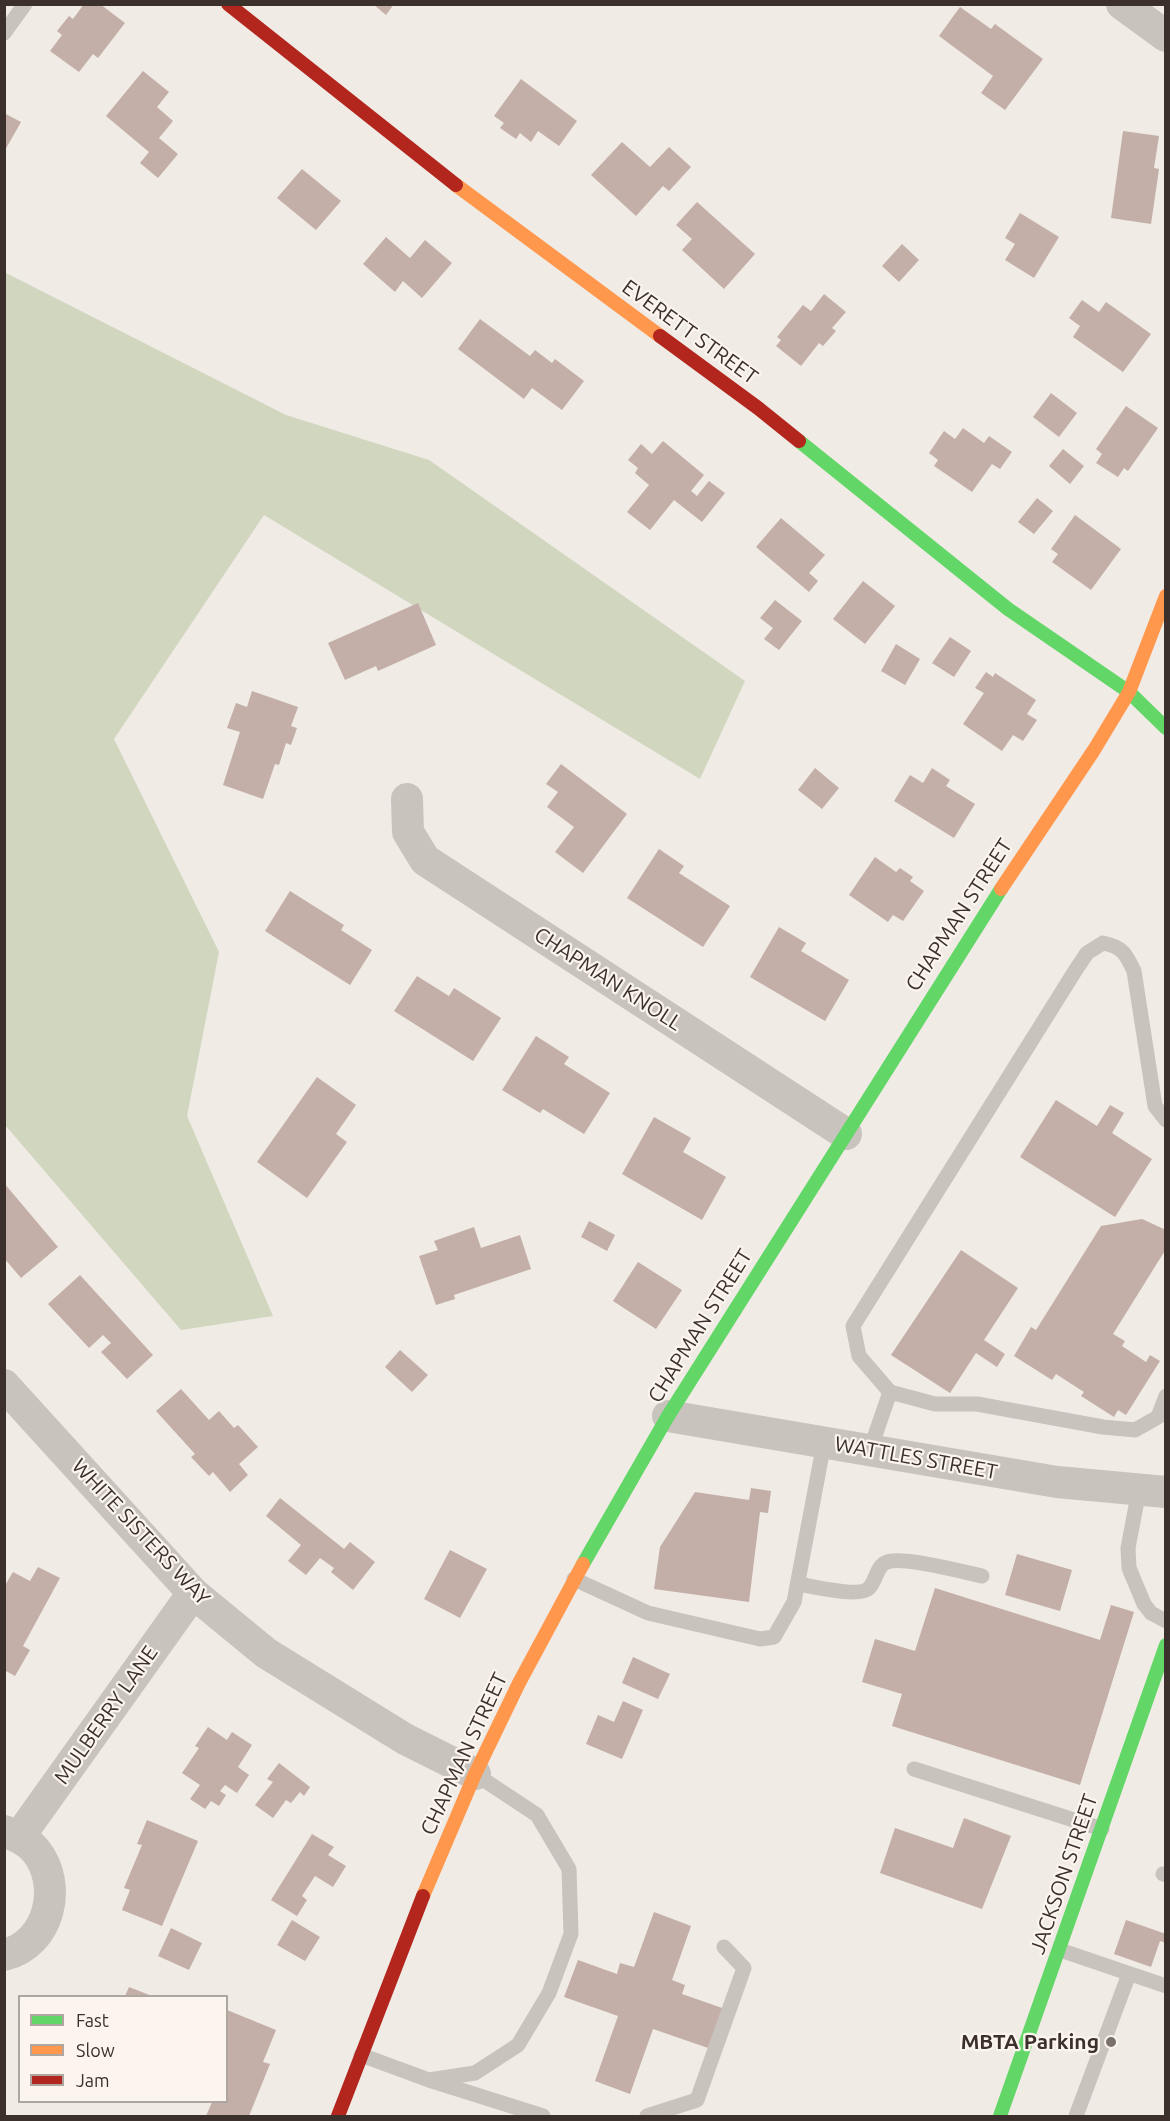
<!DOCTYPE html>
<style>
body{margin:0}
#map{position:relative;width:1170px;height:2121px;overflow:hidden;background:#f0ebe5;font-family:Ubuntu,sans-serif}
canvas{display:block}
.frame{position:absolute;inset:0;border:6px solid #3b302b;pointer-events:none}
.legend{position:absolute;left:18px;top:1995px;width:210px;height:108px;box-sizing:border-box;background:#fbf5ee;border:2px solid #aea6a0;margin:0;padding:8px 10px;list-style:none;font-size:18px;color:#3b302b}
.legend li{display:flex;align-items:center;gap:12px;height:30px}
.legend b{width:30px;border:2px solid #aea6a0}
</style>
<div id="map">
<canvas width="1170" height="2121"></canvas>
<div class="frame"></div>
<ul class="legend">
<li><b style="height:8px;background:#63d668"></b>Fast</li>
<li><b style="height:8px;background:#ff974d"></b>Slow</li>
<li><b style="height:8px;background:#b3261e"></b>Jam</li>
</ul>
</div>
<script>
const ctx = document.querySelector('canvas').getContext('2d');
ctx.lineJoin = 'round';
function fillPath(path, color) { ctx.fillStyle = color; ctx.fill(path, 'evenodd'); }
function trace(path, color, width, dash) { ctx.strokeStyle = color; ctx.lineWidth = width; ctx.lineCap = dash ? 'butt' : 'round'; ctx.setLineDash(dash || []); ctx.stroke(path); }
function write(font, color, halo, rows, align = 'center') {
  ctx.font = font + ' Ubuntu,sans-serif'; ctx.lineWidth = 4.5; ctx.setLineDash([]); ctx.textBaseline = 'middle'; ctx.strokeStyle = halo; ctx.fillStyle = color; for (const [text, x, y, turn = 0] of rows) {
    ctx.save(); ctx.translate(x, y); ctx.rotate((+turn || 0) * Math.PI / 180); ctx.textAlign = isNaN(turn) ? turn : align; if (halo) ctx.strokeText(text, 0, 0); ctx.fillText(text, 0, 0); ctx.restore();
  }
}
fillPath(new Path2D(`
 M4,272L286,415L429,460L745,681L700,779L264,515L114,739L219,952L187,1116L273,1316L181,1330L5,1125Z`), '#d1d6bf');
fillPath(new Path2D(`
 M84,4H100L125,23L98,58L93,54L79,72L50,51L62,35L57,31L69,16L73,19Z
 M373,4H394L386,15Z
 M960,7L991,29L995,24L1043,59L1005,110L981,93L993,76L939,36Z
 M143,71L169,92L157,107L173,121L159,138L178,154L158,178L140,163L149,152L106,116Z
 M521,79L577,121L559,146L538,131L531,142L520,133L516,139L500,128L504,123L494,116Z
 M4,113L21,122L4,152Z
 M1123,131L1159,136L1154,168L1159,169L1151,224L1111,218Z
 M622,142L650,167L669,147L691,167L669,191L663,186L636,216L591,175Z
 M302,169L341,201L316,230L277,198Z
 M697,202L755,254L724,289L682,250L692,239L676,225Z
 M1020,213L1059,237L1034,278L1005,260L1015,244L1005,238Z
 M386,237L410,258L425,240L452,263L422,298L403,281L395,292L363,264Z
 M902,244L919,260L899,282L882,266Z
 M824,294L846,312L832,328L836,331L823,346L819,343L801,366L776,346L781,340L777,337L803,305L811,311Z
 M1082,300L1099,312L1106,302L1151,334L1123,372L1073,337L1080,326L1069,318Z
 M480,319L530,356L535,350L552,363L555,359L584,381L562,410L532,388L524,399L458,349Z
 M1051,393L1077,413L1059,437L1033,417Z
 M1126,406L1158,428L1128,471L1124,468L1118,477L1096,463L1102,454L1096,449Z
 M963,428L984,443L989,436L1012,452L1000,469L992,464L972,492L934,466L938,460L929,453L944,431L955,439Z
 M663,441L704,475L691,491L697,496L709,481L725,493L702,522L674,500L650,530L627,512L649,485L635,473L638,468L628,460L641,444L652,454Z
 M1063,449L1084,466L1070,484L1049,466Z
 M1037,498L1053,511L1034,534L1018,522Z
 M1075,515L1121,549L1091,590L1052,562L1058,554L1051,549Z
 M781,518L825,555L809,573L818,581L809,592L756,547Z
 M863,581L895,606L865,644L833,619Z
 M775,600L802,621L779,650L764,639L773,628L760,618Z
 M418,603L436,645L378,671L376,666L345,680L328,643Z
 M950,637L971,651L954,677L932,663Z
 M896,644L920,659L905,685L881,671Z
 M986,672L993,677L995,673L1036,700L1027,714L1037,720L1023,741L1013,735L1002,751L963,724L984,693L975,688Z
 M252,691L298,707L291,726L297,728L291,745L286,743L279,765L275,764L263,799L223,785L240,732L227,728L236,703L247,707Z
 M561,764L627,814L583,873L555,852L574,827L547,807L558,792L546,784Z
 M815,768L839,788L822,809L798,790Z
 M932,768L950,780L946,786L975,804L954,838L894,801L910,775L923,783Z
 M659,849L684,866L679,873L730,906L703,947L627,898Z
 M875,857L896,872L900,868L913,877L910,881L924,891L903,921L893,915L888,922L849,895Z
 M290,891L344,925L341,930L372,950L350,985L265,931Z
 M779,927L806,943L801,951L849,980L825,1021L750,977Z
 M417,976L449,996L454,988L501,1018L473,1061L394,1011Z
 M536,1036L569,1057L564,1064L610,1093L584,1134L543,1109L540,1113L502,1090Z
 M317,1077L356,1105L336,1134L347,1142L307,1198L257,1162Z
 M1056,1100L1097,1126L1110,1105L1124,1113L1112,1133L1152,1159L1115,1217L1020,1157Z
 M654,1117L691,1138L683,1152L726,1177L702,1220L622,1174Z
 M4,1183L58,1247L21,1278L4,1258Z
 M1142,1219L1166,1230V1249L1113,1334L1125,1341L1122,1346L1146,1362L1150,1355L1160,1361L1126,1415L1118,1410L1114,1417L1081,1396L1084,1392L1056,1374L1052,1380L1014,1356L1031,1327L1036,1330L1101,1226Z
 M589,1221L615,1235L607,1251L581,1237Z
 M474,1227L481,1248L520,1235L531,1269L454,1295L455,1299L436,1305L419,1256L438,1250L434,1241Z
 M961,1250L1018,1288L984,1340L1005,1354L997,1367L976,1353L950,1393L891,1355Z
 M638,1262L682,1290L656,1329L613,1301Z
 M80,1275L153,1355L127,1379L101,1352L111,1343L103,1335L89,1348L48,1304Z
 M400,1350L428,1375L412,1392L385,1367Z
 M181,1389L209,1420L219,1411L234,1428L238,1425L258,1447L239,1464L248,1475L230,1492L213,1472L209,1476L191,1457L195,1454L156,1411Z
 M751,1488L771,1491L768,1513L760,1512L749,1602L654,1589L660,1547L695,1492L749,1500Z
 M280,1498L344,1549L350,1542L375,1562L353,1590L331,1572L334,1568L320,1558L306,1575L288,1561L301,1545L266,1516Z
 M450,1550L487,1569L460,1618L424,1599Z
 M1017,1554L1072,1570L1060,1611L1005,1595Z
 M38,1567L60,1578L23,1646L30,1650L15,1676L4,1670V1587L13,1572L30,1581Z
 M935,1588L1100,1640L1111,1605L1134,1612L1080,1785L892,1726L902,1694L862,1682L875,1639L915,1651Z
 M633,1657L670,1674L658,1699L622,1683Z
 M623,1701L643,1710L622,1759L586,1744L598,1715L614,1722Z
 M208,1727L227,1740L232,1732L252,1745L238,1767L249,1775L237,1793L225,1785L220,1791L226,1795L219,1806L211,1801L205,1809L190,1799L200,1785L182,1773L199,1748L195,1746Z
 M279,1763L310,1787L304,1796L300,1792L291,1803L286,1800L273,1818L255,1805L273,1782L267,1779Z
 M964,1818L1011,1836L982,1909L880,1873L895,1828L953,1848Z
 M147,1820L198,1841L162,1926L122,1910L130,1890L124,1888L142,1845L137,1844Z
 M312,1834L334,1847L328,1855L346,1866L333,1887L315,1876L302,1896L307,1900L297,1916L271,1900Z
 M654,1912L691,1926L672,1980L685,1985L682,1994L725,2009L711,2049L653,2029L630,2094L595,2081L618,2016L564,1997L578,1960L617,1974L620,1963L634,1967Z
 M292,1920L320,1937L305,1961L277,1945Z
 M1126,1920L1166,1934V1943L1160,1941L1151,1967L1114,1954Z
 M171,1928L202,1943L189,1970L158,1956Z
 M129,1987L152,1996H125Z
 M227,2010L276,2030L263,2062L270,2064L249,2116H206L212,2102H226Z`), '#c3afa7');
trace(new Path2D(`
 M4,33L25,4
 M890,1392L935,1404H977L1103,1427L1135,1430L1158,1417L1166,1396
 M870,1450L890,1392L859,1356L853,1326L1075,971L1087,953L1103,943C1123,947 1126,954 1134,971L1155,1106L1166,1120
 M1139,1490L1128,1548L1129,1568L1144,1604L1151,1613L1166,1621
 M574,1579L648,1613L760,1639L774,1637L794,1602L824,1443
 M798,1584C812,1586 860,1598 869,1588C877,1580 876,1566 887,1562C902,1556 964,1572 982,1576
 M914,1769L1102,1829
 M1163,1874L1166,1875
 M1060,1950L1166,1986
 M361,2055L429,2080L543,2116
 M429,2080L475,2073L518,2045L549,1993L571,1934L569,1869L537,1815L475,1774
 M647,2116L697,2100L744,1968L724,1947
 M1076,2116L1129,1974`), '#c9c3be', 15);
trace(new Path2D(`
 M1122,4L1166,36
 M407,799L408,832L425,860L846,1134
 M4,1385L193,1593L266,1653L405,1739L475,1774
 M668,1416L1057,1482L1166,1492
 M4,1831C16,1836 28,1841 36,1851C63,1885 50,1944 4,1955
 M19,1837L193,1593`), '#c9c3be', 32);
trace(new Path2D(`
 M799,441L1008,609L1129,692L1166,728
 M583,1564L668,1416L1001,889
 M1000,2116L1166,1645`), '#63d668', 14);
trace(new Path2D(`
 M456,185L660,336
 M1001,889L1094,750L1129,692L1166,596
 M423,1896L475,1774L519,1683L583,1564`), '#ff974d', 14);
trace(new Path2D(`
 M228,4L456,185
 M660,336L758,408L799,441
 M338,2116L423,1896`), '#b3261e', 14);
for (const [x, y, r, color] of [
 [1111,2042,6,"#7a716c"]
]) { const dot = new Path2D(); dot.arc(x, y, r, 0, 2 * Math.PI); ctx.fillStyle = color; ctx.fill(dot); trace(dot, '#fbf5ee', 2); }
write('21px', '#3b302b', '#fbf5ee', [
 ["EVERETT STREET",690,332,36],
 ["CHAPMAN STREET",959,915,-57],
 ["CHAPMAN KNOLL",608,979,33],
 ["CHAPMAN STREET",700,1326,-58],
 ["WATTLES STREET",916,1458,10],
 ["WHITE SISTERS WAY",141,1532,47],
 ["MULBERRY LANE",106,1715,-55],
 ["CHAPMAN STREET",464,1754,-65],
 ["JACKSON STREET",1064,1874,-71]
]);
write('bold 21px', '#3b302b', '#fbf5ee', [
 ["MBTA Parking",1099,2042]
], 'right');
</script>
